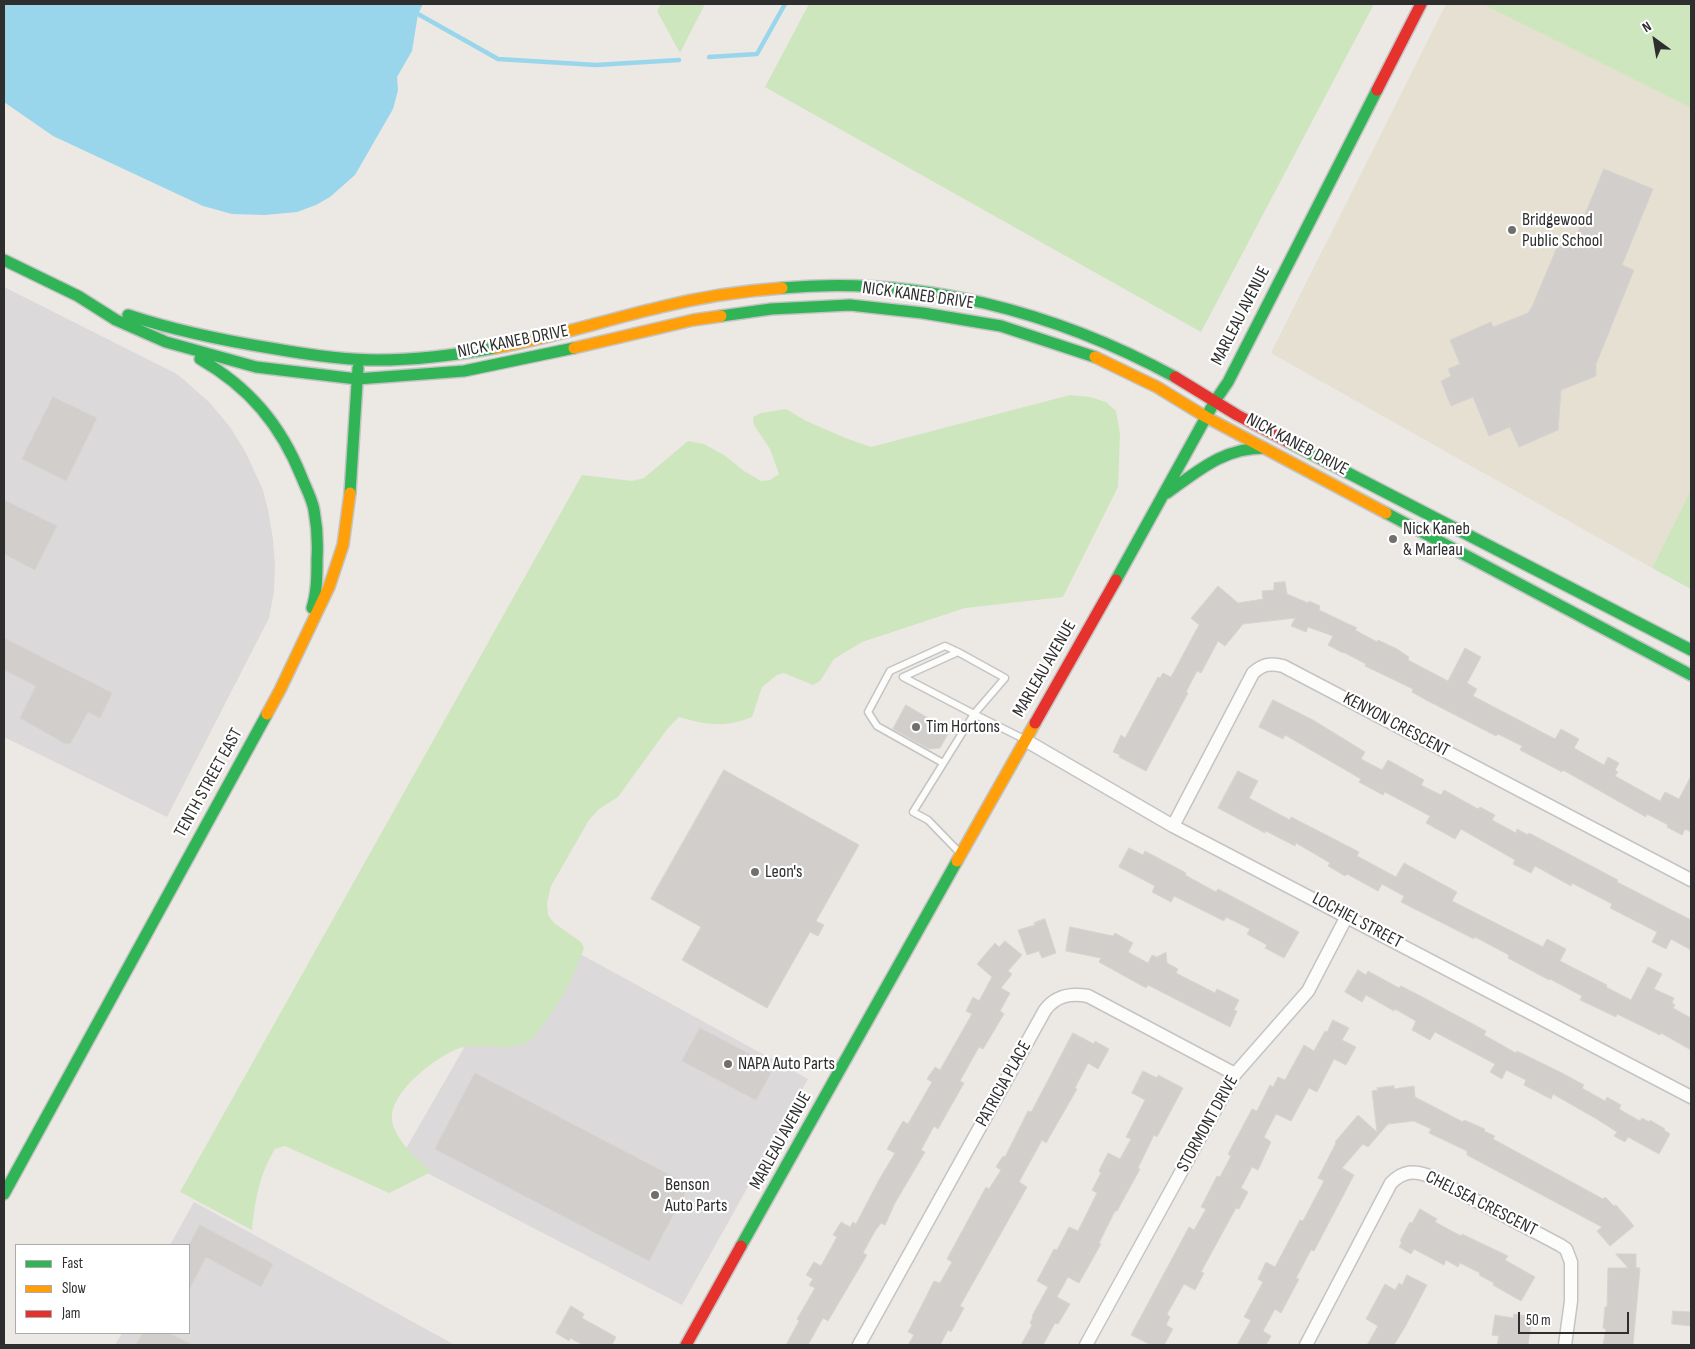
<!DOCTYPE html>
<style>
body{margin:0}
#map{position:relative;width:1695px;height:1349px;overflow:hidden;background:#ece8e4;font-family:"Sofia Sans Condensed",sans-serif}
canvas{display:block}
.frame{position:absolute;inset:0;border:5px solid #2e2e2e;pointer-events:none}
.legend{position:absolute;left:15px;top:1244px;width:175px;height:90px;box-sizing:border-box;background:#fff;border:1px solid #ababab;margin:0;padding:6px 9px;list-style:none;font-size:15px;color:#2e2e2e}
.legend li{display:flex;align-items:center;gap:10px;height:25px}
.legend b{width:25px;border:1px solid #ababab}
.north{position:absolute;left:1630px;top:15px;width:50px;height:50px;-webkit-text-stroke:4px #fff;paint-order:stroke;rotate:328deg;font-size:14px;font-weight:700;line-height:20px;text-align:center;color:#2e2e2e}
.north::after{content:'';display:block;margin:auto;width:18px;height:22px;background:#2e2e2e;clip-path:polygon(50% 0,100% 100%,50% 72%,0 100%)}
.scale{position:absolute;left:1518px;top:1312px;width:111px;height:22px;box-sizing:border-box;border:2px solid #2e2e2e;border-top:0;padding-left:6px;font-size:15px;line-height:18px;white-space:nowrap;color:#2e2e2e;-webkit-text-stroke:4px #fff;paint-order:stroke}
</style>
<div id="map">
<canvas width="1695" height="1349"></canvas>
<div class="frame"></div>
<ul class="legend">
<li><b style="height:6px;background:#30b455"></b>Fast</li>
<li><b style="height:6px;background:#ff9f0a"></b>Slow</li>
<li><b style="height:6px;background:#e5322d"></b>Jam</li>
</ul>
<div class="north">N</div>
<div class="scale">50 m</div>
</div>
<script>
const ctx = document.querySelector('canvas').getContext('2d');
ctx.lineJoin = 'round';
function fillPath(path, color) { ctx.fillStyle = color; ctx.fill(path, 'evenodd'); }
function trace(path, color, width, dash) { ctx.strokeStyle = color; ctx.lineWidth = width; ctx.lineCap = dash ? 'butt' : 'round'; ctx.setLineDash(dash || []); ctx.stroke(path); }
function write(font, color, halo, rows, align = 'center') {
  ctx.font = font + ' "Sofia Sans Condensed",sans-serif'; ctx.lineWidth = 4.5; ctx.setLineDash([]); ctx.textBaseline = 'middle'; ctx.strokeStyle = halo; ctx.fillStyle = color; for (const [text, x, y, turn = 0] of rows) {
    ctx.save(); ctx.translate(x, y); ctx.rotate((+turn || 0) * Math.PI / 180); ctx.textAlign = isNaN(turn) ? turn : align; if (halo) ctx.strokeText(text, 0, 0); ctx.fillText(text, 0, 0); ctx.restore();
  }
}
fillPath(new Path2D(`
 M4,287L175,373L183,379L209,402L230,427L245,451L263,490L268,510L273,539L275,566L274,592L269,618L167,817L4,737Z
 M533,928L808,1079L682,1305L400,1159Z
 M194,1202L455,1345H115L122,1333H189V1245H170Z`), '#dcd9db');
fillPath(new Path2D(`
 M1446,4H1482L1691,108V490L1652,568L1271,353Z`), '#e6e0d3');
fillPath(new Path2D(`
 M661,4H705L680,53L657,11Z
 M809,4H1374L1201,332L765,87Z
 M1482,4H1691V108Z
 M1070,395L1090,397L1106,402L1116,411L1120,434L1118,487L1063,597L965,608L862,642L834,659L820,681L813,685L784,673L777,675L762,687L752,717C725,728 707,725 679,717L668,728L618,797L599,809L589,820L551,886L547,903L548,915L554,923L581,942L584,948C573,978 563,999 543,1025C539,1030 534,1039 528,1042C507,1052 478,1042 457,1049C435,1058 395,1089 392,1114C389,1135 418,1160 431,1172L389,1193L285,1146L275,1149C259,1175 255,1201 252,1230L180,1192L582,475L632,481L644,478L688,441L704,444L724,455L744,471L761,481L770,480L779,474L770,449L754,425L753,417L761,413L786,409L806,421L848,439L871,447Z
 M1691,490V589L1652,568Z`), '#cee6be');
fillPath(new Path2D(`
 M4,4H423L418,14L412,51L397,77L398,90L393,109L355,175L330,197L316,205L297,212L265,215L232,214L203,206L53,136L4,102Z`), '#99d6ec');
trace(new Path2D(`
 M418,14L498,59L596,65L679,60
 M709,57L757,54L785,4`), '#99d6ec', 4.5);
const building = new Path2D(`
 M1604,169L1653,189L1622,265L1634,270L1596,364V376L1561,390L1558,430L1519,447L1510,427L1489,436L1473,397L1451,406L1441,381L1451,376L1448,369L1460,364L1450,340L1491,322L1493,327L1528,313L1532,307L1560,240L1572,245Z
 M53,397L97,418L66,481L22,459Z
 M4,500L57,526L35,570L4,554Z
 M1285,582L1287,594L1308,603L1309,601L1320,606L1319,610L1357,628L1355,630L1377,642L1378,640L1397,649L1409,657L1408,660L1448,681L1465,648L1481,657L1467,683L1477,689L1473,696L1555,739L1561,729L1579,739L1574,748L1604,765L1608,757L1619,763L1615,770L1618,772L1615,776L1660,801L1665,792L1679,799L1691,776V832L1685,829L1682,835L1667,827L1668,825L1647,814L1646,817L1563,770L1562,772L1520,750L1522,746L1498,734L1496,736L1428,701L1412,692L1413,689L1365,666L1366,664L1343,652V653L1328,645L1333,636L1308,627L1306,632L1291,626L1295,618L1243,624L1225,646L1218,641L1201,673L1197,671L1186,692L1188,693L1146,771L1119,757L1120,755L1113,752L1121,735L1125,738L1158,677L1160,678L1163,673L1171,677L1199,625L1191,618L1218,586L1238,603L1263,599L1262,591L1274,590V583Z
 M4,638L112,693L100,718L88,712L70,744L67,743L66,744L20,718L36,686L4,670Z
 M1273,700L1313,720L1365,752L1361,759L1382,770L1388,760L1424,780L1421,785L1441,795L1444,790L1478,809L1480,807L1495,815L1492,820L1516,833L1517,829L1528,835L1529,833L1618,880L1617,882L1691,920V950L1671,939L1666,949L1652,942L1657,932L1610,908L1612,904L1572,883L1571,886L1535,866L1531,873L1513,864L1515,860L1461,829L1455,839L1426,823L1430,816L1385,792L1383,795L1359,782L1361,779L1285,735L1283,739L1259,727Z
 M906,705L933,721L934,726L948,734L940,748L929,749L893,729Z
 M724,770L859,845L816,921L824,925L818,936L810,932L767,1008L682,960L701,927L651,899Z
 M1238,771L1258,781L1249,798L1290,820L1291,817L1336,840L1359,852L1357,856L1396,877L1404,863L1457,892L1452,901L1543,947L1547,939L1566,949L1560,961L1607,985L1606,987L1631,1000L1648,967L1662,974L1654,989L1674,998L1672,1003L1675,1005L1673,1008L1691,1018V1050L1661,1033L1660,1035L1617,1014L1616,1017L1580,1000L1582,996L1550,979L1549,980L1508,958L1509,955L1475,937L1474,939L1401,902L1404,896L1382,884L1378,891L1347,874L1345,876L1328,866L1330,863L1308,850L1296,843L1295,846L1266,831L1265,833L1218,808Z
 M1129,848L1143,855L1145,851L1186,873L1185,875L1216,892L1218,889L1299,932L1284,958L1265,948L1267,945L1247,934L1250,929L1226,917L1224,921L1174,896L1171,902L1152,892L1155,886L1119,867Z
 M1045,919L1056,953L1042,958L1039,951L1027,955L1018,930L1035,925L1034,923Z
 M1070,927L1113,936L1115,933L1133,943L1128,952L1148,963L1152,955L1157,957L1166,952L1167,963L1178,969L1176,973L1215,993L1217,989L1239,1000L1234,1010L1237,1011L1230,1027L1148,985L1146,988L1099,962L1101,958L1066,951Z
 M1005,941L1022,955L1008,971L1012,974L1001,988L1010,993L1000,1011L1004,1014L983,1049L979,1047L960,1081L964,1083L938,1129L934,1126L921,1150L925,1152L895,1203L885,1225L881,1223L875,1231L863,1253L867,1255L828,1321L823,1318L808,1345H786L799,1321L797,1319L815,1288L809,1285L813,1279L806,1275L814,1262L821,1266L837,1237L833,1235L841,1222L850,1227L853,1222L856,1224L879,1180L895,1153L887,1149L903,1121L908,1124L932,1082L927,1079L935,1067L940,1070L972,1014L966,1011L973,997L979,1001L992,977L977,964L995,943L999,947Z
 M1358,970L1366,975L1368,971L1399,988L1401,986L1428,1000L1486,1031L1484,1035L1516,1053L1517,1051L1562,1073L1584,1085L1582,1088L1605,1101L1607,1097L1621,1105L1619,1109L1640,1121L1642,1118L1649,1122L1650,1120L1665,1129L1664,1130L1670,1134L1659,1154L1628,1137L1625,1142L1614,1136L1617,1132L1595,1118L1553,1094L1551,1099L1524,1085L1526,1080L1506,1070L1502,1079L1490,1072L1495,1064L1435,1032L1430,1040L1412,1030L1416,1021L1395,1009L1394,1011L1366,995L1362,1002L1345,992Z
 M1333,1020L1349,1028L1342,1040L1356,1047L1346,1065L1334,1059L1317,1092L1309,1088L1291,1121L1276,1114L1264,1137L1271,1142L1258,1170L1252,1167L1241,1188L1248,1192L1239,1209L1236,1208L1201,1272L1204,1273L1195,1290L1184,1284L1167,1314L1170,1317L1166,1325L1173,1329L1164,1345H1151L1131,1335L1189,1227L1194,1230L1206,1209L1201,1207L1217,1176L1220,1177L1231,1156L1228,1154L1252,1109L1257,1111L1270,1085L1273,1087L1278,1077L1285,1080L1304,1045L1314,1051L1325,1031L1327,1032Z
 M700,1028L774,1067L756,1100L682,1061Z
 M1073,1033L1094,1044L1095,1041L1109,1049L1098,1069L1088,1063L1075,1088L1077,1089L1046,1143L1042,1140L1019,1182L1027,1187L960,1306L964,1308L951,1332L948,1330L940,1345H908L914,1335L908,1332L926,1297L934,1281L940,1283L952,1262L947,1259L986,1187L989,1189L1001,1170L996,1167L1003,1156L1005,1157L1028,1111L1031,1112Z
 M1143,1071L1157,1078L1158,1075L1183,1088L1157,1137L1154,1135L1138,1168L1140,1169L1117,1211H1115L1099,1243L1101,1244L1079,1283L1068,1277L1057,1297L1070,1304L1058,1324L1055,1323L1043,1345H1021L1032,1325L1030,1323L1033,1317L1032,1316L1048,1287L1037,1281L1054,1249L1057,1250L1069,1227L1078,1231L1097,1193L1092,1190L1101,1173L1099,1171L1108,1153L1120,1159L1131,1139L1126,1137L1145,1100L1132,1093Z
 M475,1073L689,1185L649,1261L435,1149Z
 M1394,1086V1089L1414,1086L1415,1097L1463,1122L1464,1120L1485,1129L1484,1131L1495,1136L1493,1139L1603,1199L1605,1197L1614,1206L1616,1205L1634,1226L1610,1246L1597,1231L1602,1227L1467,1155V1151L1429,1133L1431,1129L1414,1121L1388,1124L1368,1147L1363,1144L1342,1168L1354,1175L1314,1251L1311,1250L1296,1278L1299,1279L1281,1313L1275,1309L1263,1331L1271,1336L1266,1345H1237L1251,1320L1244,1317L1263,1282L1258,1279L1266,1262L1275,1267L1300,1220L1303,1221L1324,1181L1318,1178L1336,1143L1335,1142L1358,1115L1377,1132L1372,1091L1378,1090L1377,1088Z
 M1420,1209L1437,1219L1435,1222L1461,1236L1462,1234L1508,1256L1505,1260L1535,1277L1521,1301L1493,1285L1494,1283L1479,1275L1480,1273L1460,1263L1458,1267L1446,1260L1444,1265L1414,1249L1411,1254L1399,1247L1402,1242L1400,1241L1410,1222L1412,1223Z
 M200,1225L273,1264L261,1287L206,1257L189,1290V1245Z
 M1616,1254H1636V1268H1640L1633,1345H1603L1606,1329L1603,1328L1605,1307H1607L1608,1268H1628Z
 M1407,1275L1427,1285L1405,1327L1394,1345H1367L1378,1326L1366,1319L1385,1284L1395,1290L1399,1283L1402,1285Z
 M571,1306L584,1314L582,1318L616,1337L612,1345H583L570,1338L569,1341L556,1333Z
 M1673,1311L1691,1312V1326L1672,1324Z
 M1514,1314L1532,1317L1528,1345H1497L1499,1336L1492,1335L1495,1315L1513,1318Z
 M143,1333H169L193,1345H136Z`);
fillPath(building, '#d1cecb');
trace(building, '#d7d4d0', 1);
const lane = new Path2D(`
 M943,763L877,726L868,712L890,671L945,646L958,652
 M959,852L928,820L913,812L974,714L903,677L958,652L1005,678L974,714L1024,739`);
const street = new Path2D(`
 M1025,740L1173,826L1691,1097
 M1173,826L1253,673C1263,664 1270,663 1283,666L1691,880
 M859,1345L1045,1010C1056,995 1071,993 1088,996L1235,1074
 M1086,1345L1235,1074L1308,991L1347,916
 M1306,1345L1391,1183C1403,1171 1414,1170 1429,1176L1560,1245L1566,1249L1571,1262V1301L1565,1345`);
const fast = new Path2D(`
 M4,260L78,296L116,320L166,342L256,367L357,379L464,371L574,348
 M782,288C918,275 1056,312 1175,377
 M128,315C176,331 226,341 276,349C310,355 343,360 378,360C417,360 456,355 495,348
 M721,316L771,309L850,305L923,313L1001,326L1095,357
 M200,359C249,387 281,425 302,478C306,488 312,499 314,510C317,526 318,543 317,559C317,575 317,592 312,608
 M1288,442L1691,650
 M350,493L358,368
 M1167,493C1198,471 1223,448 1264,448
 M1386,513L1691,675
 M1116,580L1215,401L1228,382L1377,90
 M4,1194L267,714
 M741,1246L957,861`);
const slow = new Path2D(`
 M495,348C551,338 605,320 661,307C701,297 741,291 782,288
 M574,348L693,320L721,316
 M1095,357L1157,387L1206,417L1386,513
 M267,714L280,690L329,587L343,545L350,493
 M957,861L1035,723`);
const jam = new Path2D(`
 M1377,90L1421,4
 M1175,377L1237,415L1288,442
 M1035,723L1116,580
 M686,1345L741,1246`);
trace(lane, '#c5c4c5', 9);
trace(street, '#c5c4c5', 15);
trace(fast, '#c5c4c5', 14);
trace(slow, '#c5c4c5', 14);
trace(jam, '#c5c4c5', 14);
trace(lane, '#fcfcfb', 6);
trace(street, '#fcfcfb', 12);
trace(fast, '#30b455', 11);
trace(slow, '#ff9f0a', 11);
trace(jam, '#e5322d', 11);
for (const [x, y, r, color] of [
 [1512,230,5,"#706f6e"],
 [1393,539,5,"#706f6e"],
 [916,727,5,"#706f6e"],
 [755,872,5,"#706f6e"],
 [728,1064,5,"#706f6e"],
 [655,1195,5,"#706f6e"]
]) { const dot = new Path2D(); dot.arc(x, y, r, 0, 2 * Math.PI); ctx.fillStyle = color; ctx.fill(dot); trace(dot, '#fff', 2); }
write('18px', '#2e2e2e', '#fff', [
 ["Bridgewood",1522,220],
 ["Public School",1522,241],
 ["Nick Kaneb",1403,529],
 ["& Marleau",1403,550],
 ["Tim Hortons",926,727],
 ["Leon's",765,872],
 ["NAPA Auto Parts",738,1064],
 ["Benson",665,1185],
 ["Auto Parts",665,1206]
], 'left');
write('18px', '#2e2e2e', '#fff', [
 ["NICK KANEB DRIVE",918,296,8],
 ["MARLEAU AVENUE",1241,316,-63],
 ["NICK KANEB DRIVE",513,342,-11],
 ["NICK KANEB DRIVE",1297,445,28],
 ["MARLEAU AVENUE",1045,669,-60],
 ["KENYON CRESCENT",1396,725,28],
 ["TENTH STREET EAST",209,783,-61],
 ["LOCHIEL STREET",1357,921,28],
 ["PATRICIA PLACE",1004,1084,-61],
 ["STORMONT DRIVE",1208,1124,-61],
 ["MARLEAU AVENUE",781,1141,-61],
 ["CHELSEA CRESCENT",1481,1204,27]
]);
</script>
